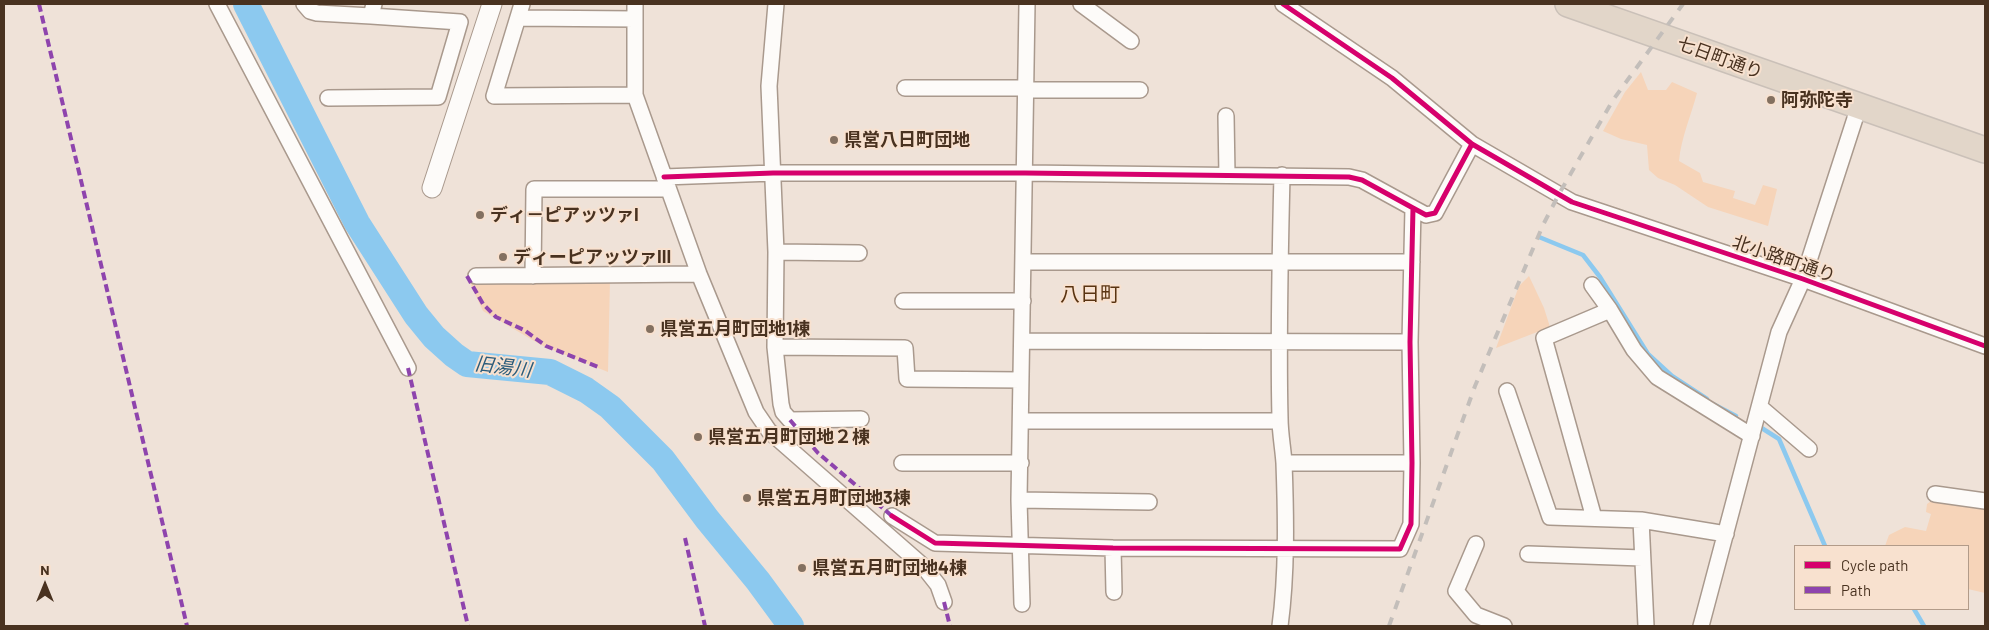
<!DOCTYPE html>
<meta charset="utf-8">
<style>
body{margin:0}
#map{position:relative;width:1989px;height:630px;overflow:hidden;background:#efe2d8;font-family:Barlow,sans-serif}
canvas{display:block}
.frame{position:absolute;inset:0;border:5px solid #493220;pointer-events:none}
.legend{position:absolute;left:1794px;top:545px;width:175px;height:65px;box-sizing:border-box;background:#f8e1cf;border:1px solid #b29b89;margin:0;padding:6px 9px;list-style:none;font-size:15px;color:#493220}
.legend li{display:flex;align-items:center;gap:10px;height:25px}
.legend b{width:25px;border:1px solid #b29b89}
.north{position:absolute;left:20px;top:560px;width:50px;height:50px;-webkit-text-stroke:4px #f8e1cf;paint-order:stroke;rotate:0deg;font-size:14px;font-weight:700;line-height:20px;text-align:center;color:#493220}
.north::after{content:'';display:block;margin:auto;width:18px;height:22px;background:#493220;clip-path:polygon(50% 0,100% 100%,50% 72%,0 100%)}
</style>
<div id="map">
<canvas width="1989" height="630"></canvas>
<div class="frame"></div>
<ul class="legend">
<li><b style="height:6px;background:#d6006c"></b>Cycle path</li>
<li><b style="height:6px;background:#8e44ad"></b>Path</li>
</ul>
<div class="north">N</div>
</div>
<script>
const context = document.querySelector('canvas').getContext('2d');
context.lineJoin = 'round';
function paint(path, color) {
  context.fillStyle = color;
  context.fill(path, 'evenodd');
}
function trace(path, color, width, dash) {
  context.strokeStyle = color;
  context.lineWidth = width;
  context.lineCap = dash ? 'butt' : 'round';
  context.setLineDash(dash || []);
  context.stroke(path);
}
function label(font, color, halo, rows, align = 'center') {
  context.font = font + ' Barlow,"Noto Sans JP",sans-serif';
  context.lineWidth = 4;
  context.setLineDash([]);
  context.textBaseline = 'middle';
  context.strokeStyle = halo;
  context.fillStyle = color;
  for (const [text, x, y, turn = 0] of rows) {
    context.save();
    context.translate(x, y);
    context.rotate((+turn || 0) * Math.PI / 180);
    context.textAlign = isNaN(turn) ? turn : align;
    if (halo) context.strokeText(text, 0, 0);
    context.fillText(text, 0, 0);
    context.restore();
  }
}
paint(new Path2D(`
 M 1641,72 L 1648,90 L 1666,90 L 1672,82 L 1697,93 C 1691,116 1681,138 1679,161 L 1700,173 L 1703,182 L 1735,191 L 1733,198 L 1755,205 L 1763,185 L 1777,189 L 1768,226 L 1708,207 L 1675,185 L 1658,178 L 1649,170 L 1647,145 L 1621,139 L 1603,131 L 1625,92 Z
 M 1529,276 L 1544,308 L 1550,327 L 1496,348 L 1519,286 Z
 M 468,279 L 610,279 L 608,372 L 541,345 L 483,311 Z
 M 1934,499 L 1985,508 L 1985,593 L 1968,589 L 1968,546 L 1885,546 L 1889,535 L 1905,527 L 1926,531 L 1931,514 L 1926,512 L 1927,504 Z`), '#f6d4b9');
trace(new Path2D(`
 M 1539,237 L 1583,255 L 1600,277 L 1648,354 L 1672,376 L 1707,399
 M 1713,404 L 1736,416
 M 1760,427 L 1779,439 L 1825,546
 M 1914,609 L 1924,626`), '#8cc9ef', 4.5);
trace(new Path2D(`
 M 246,4 L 357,223 L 416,315 L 434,337 L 454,355 L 467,364 L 550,372 L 586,390 L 610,407 L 663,460 L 707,519 L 758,581 L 791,626`), '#8cc9ef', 26);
const minor = new Path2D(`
 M 217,4 L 408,368
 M 304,4 L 310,11 L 317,13 L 371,16 L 374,4
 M 522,4 L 494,96 L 635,95
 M 635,4 L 635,95 L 699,274 L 756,412 L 769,431 L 923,566 L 938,585 L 944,602
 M 776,4 L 769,86 L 776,252 L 775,347 L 781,404 L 783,412 L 790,420 L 861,419
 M 1081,4 L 1131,41
 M 1283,4 L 1392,78 L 1472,144 L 1572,202 L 1803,279 L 1985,346
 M 518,18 L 635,19
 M 905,88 L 1026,88
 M 1026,90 L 1140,90
 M 328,98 L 438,97 L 460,22 L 371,16
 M 1226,116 L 1227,175
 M 664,177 L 773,173 L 1025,173 L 1349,177 L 1362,180 L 1413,208
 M 776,252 L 859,253
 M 1024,262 L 1412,262
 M 476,276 L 699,274
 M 533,276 L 534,189 L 668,189
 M 1592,285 L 1610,310 L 1634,350 L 1657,377 L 1752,436
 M 903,301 L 1023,301
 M 1022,341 L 1410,342
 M 775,347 L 905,348 L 907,379 L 1021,380
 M 1507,391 L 1550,517 L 1641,520 L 1646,626
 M 1760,407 L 1809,449
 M 1021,421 L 1280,421
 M 902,463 L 1021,463
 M 1284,463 L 1412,463
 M 1935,494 L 1985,501
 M 1019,500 L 1149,502
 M 892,516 L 935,543 L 1113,548 L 1400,549 L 1411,524 L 1412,463 L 1410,342 L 1413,208 L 1426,215 L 1435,213 L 1472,144
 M 1594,518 L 1544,338 L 1610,310
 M 1641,520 L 1726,534
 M 1476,544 L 1456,591 L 1476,615 L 1504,626
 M 1113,548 L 1114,592
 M 1528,554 L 1642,558
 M 1022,604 L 1019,500 L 1027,4
 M 1280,626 C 1287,573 1286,517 1284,463 C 1283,448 1280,433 1280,418 C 1278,337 1280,256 1282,175
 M 1701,626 L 1779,332 L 1803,279 L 1859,106`);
const tertiary = new Path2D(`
 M 432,188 L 492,4`);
const trunk = new Path2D(`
 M 1568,4 L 1985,150`);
trace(minor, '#a9998d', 18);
trace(tertiary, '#a9998d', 21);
trace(trunk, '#cac0b8', 28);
trace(minor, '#fdfbf9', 15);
trace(tertiary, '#fdfbf9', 19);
trace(trunk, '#e2d6c9', 25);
trace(new Path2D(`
 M 1389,626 L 1475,386 L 1543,225 L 1559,194 L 1613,100 L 1683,4`), '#c3beba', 4, [9, 9]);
trace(new Path2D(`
 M 39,4 L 187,626
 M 467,276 L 483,304 L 496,317 L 524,330 L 546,346 L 598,367
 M 408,368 L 468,626
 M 790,420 L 818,453 L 892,516
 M 685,538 L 705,626
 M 944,602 L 950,626`), '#8e44ad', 4, [8, 4]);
trace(new Path2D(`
 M 1283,4 L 1392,78 L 1472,144 L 1572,202 L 1803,279 L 1985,346
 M 664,177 L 773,173 L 1025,173 L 1349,177 L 1362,180 L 1413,208
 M 892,516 L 935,543 L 1113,548 L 1400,549 L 1411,524 L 1412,463 L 1410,342 L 1413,208 L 1426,215 L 1435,213 L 1472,144`), '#d6006c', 5);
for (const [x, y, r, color] of [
 [1771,100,5,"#837060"],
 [834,140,5,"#837060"],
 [480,215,5,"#837060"],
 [503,257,5,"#837060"],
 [650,329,5,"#837060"],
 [698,437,5,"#837060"],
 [747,498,5,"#837060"],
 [802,568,5,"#837060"]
]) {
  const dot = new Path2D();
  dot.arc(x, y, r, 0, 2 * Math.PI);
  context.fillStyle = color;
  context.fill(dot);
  trace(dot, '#f8e1cf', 2);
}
label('18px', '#493220', '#f8e1cf', [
 ["七日町通り",1720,58,20],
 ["北小路町通り",1784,259,19]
]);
label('bold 18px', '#493220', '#f8e1cf', [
 ["阿弥陀寺",1781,100],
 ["県営八日町団地",844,140],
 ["ディ－ピアッツァI",490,215],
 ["ディーピアッツァIII",513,257],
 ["県営五月町団地1棟",660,329],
 ["県営五月町団地２棟",708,437],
 ["県営五月町団地3棟",757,498],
 ["県営五月町団地4棟",812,568]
], 'left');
label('italic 19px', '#2b5c7b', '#f8e1cf', [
 ["旧湯川",503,367,7]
]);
label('20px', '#593412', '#f8e1cf', [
 ["八日町",1090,294]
]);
</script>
